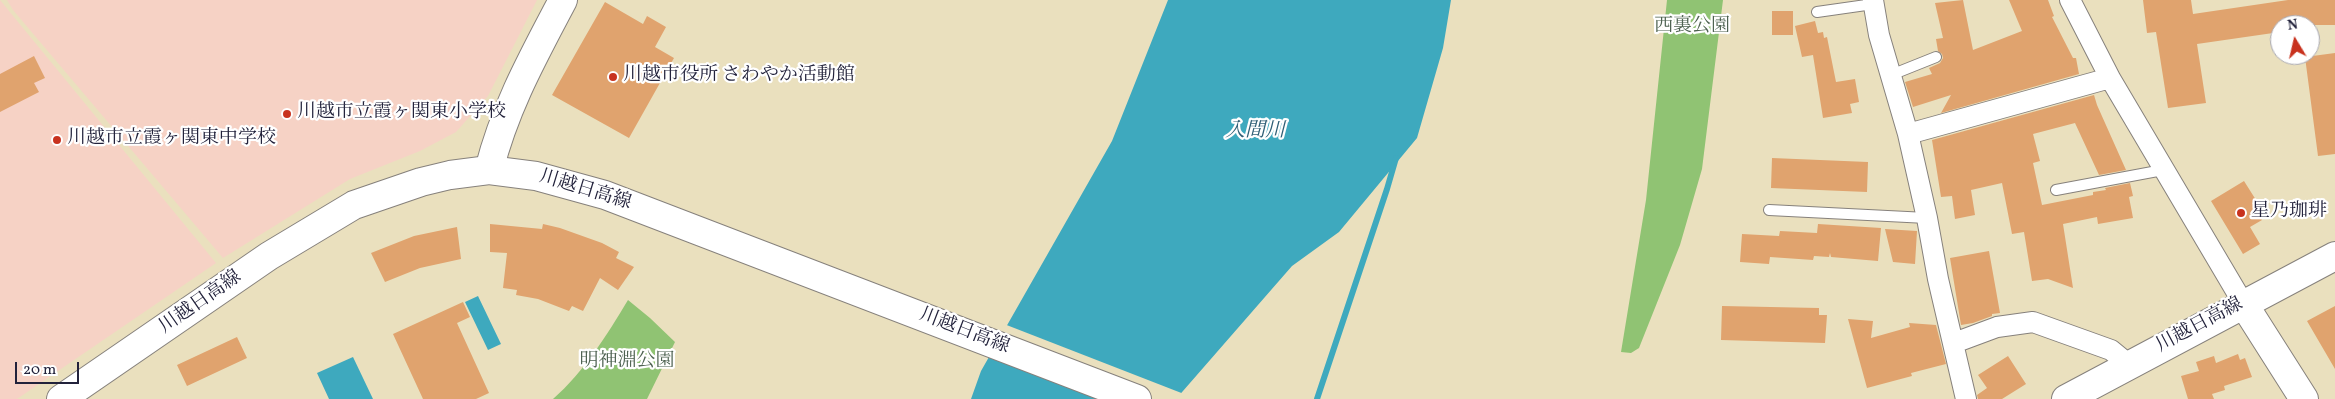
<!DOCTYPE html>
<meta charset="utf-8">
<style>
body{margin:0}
#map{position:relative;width:2335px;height:399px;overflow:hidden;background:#eae0be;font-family:Vollkorn,serif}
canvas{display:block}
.north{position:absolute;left:2270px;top:15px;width:50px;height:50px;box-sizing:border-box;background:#fff;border:1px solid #a7a7b1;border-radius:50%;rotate:351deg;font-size:14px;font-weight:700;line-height:20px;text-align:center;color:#22223b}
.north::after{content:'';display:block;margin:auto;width:18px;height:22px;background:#c8321e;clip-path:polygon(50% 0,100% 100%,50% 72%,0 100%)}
.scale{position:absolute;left:15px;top:362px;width:64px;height:22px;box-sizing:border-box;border:2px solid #22223b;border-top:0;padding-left:6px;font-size:15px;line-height:18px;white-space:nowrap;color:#22223b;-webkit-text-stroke:4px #fff;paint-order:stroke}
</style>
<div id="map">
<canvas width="2335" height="399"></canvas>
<div class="north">N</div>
<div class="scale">20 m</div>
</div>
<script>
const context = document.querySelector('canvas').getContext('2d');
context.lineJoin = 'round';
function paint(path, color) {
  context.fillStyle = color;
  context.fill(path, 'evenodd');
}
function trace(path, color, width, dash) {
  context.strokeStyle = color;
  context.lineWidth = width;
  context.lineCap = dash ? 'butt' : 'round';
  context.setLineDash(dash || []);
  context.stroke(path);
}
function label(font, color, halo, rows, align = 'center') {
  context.font = font + ' Vollkorn,"Noto Serif JP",serif';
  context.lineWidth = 4.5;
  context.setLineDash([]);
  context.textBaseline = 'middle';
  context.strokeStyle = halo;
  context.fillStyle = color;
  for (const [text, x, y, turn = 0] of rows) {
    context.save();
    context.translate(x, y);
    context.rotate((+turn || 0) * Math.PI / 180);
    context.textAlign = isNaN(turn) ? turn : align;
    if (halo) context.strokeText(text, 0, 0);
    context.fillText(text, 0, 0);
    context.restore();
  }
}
paint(new Path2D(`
 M 0,0 L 216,263 L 17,399 L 0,399 Z
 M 7,0 L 537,0 L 488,96 L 456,132 L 420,151 L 350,179 L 223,258 L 13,10 Z`), '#f6d2c5');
paint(new Path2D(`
 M 1667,0 L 1723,0 L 1702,169 L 1680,245 L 1639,348 L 1631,353 L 1621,352 L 1646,200 Z
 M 628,300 L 650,318 L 675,342 L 647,399 L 553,399 C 584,372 607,335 628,300 Z`), '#90c373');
paint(new Path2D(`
 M 1168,0 L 1451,0 L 1443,48 L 1417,138 L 1339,232 L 1292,266 L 1176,399 L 971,399 L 981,371 L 1112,141 Z
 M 478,296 L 501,344 L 488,350 L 465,302 Z
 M 353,357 L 373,399 L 329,399 L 317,373 Z`), '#3ea9be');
paint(new Path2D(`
 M 1004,324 L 1184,394 L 1179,399 L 1104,399 L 987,354 Z`), '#eae0be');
trace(new Path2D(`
 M 1317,399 L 1387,189 L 1396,158`), '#3ea9be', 6);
paint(new Path2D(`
 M 1963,0 L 1973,50 L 2022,31 L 2009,0 L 2048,0 L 2054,16 L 2052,17 L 2073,58 L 2076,58 L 2079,74 L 1941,113 L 1951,95 L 1913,107 L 1905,82 L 1932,74 L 1929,68 L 1940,63 L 1943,58 L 1942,54 L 1938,51 L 1936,39 L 1943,38 L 1935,3 Z
 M 2143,0 L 2191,0 L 2193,14 L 2288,0 L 2335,0 L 2335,25 L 2280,25 L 2280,32 L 2197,44 L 2206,103 L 2168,108 L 2156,32 L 2147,33 Z
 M 605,2 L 643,24 L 647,16 L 666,27 L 655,47 L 674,58 L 629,138 L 552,95 Z
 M 1772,11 L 1793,11 L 1793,35 L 1772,35 Z
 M 1815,21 L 1818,33 L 1823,32 L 1824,38 L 1827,37 L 1836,82 L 1855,79 L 1859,102 L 1850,104 L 1852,113 L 1823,118 L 1813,55 L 1802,57 L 1795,26 Z
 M 2335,53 L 2335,154 L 2318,156 L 2305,57 Z
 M 34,56 L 45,78 L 34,83 L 39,92 L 0,112 L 0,74 Z
 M 2094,95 L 2097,105 L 2126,170 L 2099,175 L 2075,123 L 2033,134 L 2040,161 L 2033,163 L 2042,205 L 2093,195 L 2093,192 L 2106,190 L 2105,188 L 2130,183 L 2133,196 L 2129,197 L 2133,218 L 2098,224 L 2097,217 L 2063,224 L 2073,288 L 2048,279 L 2032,281 L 2024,232 L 2012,234 L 2002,183 L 1971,190 L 1975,215 L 1955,219 L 1952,196 L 1941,197 L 1932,140 Z
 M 1772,158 L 1868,162 L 1867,192 L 1771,188 Z
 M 2244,181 L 2256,200 L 2252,203 L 2262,220 L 2250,227 L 2260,244 L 2243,254 L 2211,201 Z
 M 490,224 L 542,229 L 543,224 L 560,228 L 602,243 L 619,252 L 616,258 L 634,267 L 618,290 L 600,278 L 583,311 L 572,306 L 569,311 L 538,299 L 516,295 L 517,290 L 503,288 L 507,253 L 490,252 Z
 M 1818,224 L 1881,228 L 1878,261 L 1831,257 L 1830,253 L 1829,257 L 1814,256 L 1813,260 L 1770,257 L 1769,264 L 1740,262 L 1742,234 L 1779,236 L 1780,231 L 1817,233 Z
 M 457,227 L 461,259 L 420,268 L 385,282 L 371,253 L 414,236 Z
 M 1885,229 L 1917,231 L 1915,264 L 1893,262 Z
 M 1989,251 L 2000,313 L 1992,314 L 1992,316 L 1973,323 L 1961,325 L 1950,258 Z
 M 463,302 L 470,317 L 457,323 L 489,393 L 476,399 L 423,399 L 393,334 Z
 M 1722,306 L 1819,308 L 1819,315 L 1827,315 L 1825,343 L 1721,340 Z
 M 2335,306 L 2335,369 L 2307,321 Z
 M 1848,319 L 1873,321 L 1871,338 L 1910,327 L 1909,323 L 1936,325 L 1946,364 L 1911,373 L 1912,376 L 1867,388 Z
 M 237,337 L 247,358 L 187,386 L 177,365 Z
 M 2238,354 L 2240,360 L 2245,358 L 2252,377 L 2224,386 L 2225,390 L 2212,394 L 2214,399 L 2188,399 L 2181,376 L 2199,371 L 2196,362 L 2214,356 L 2216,363 Z
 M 2008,356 L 2026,384 L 2002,399 L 1978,399 L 1977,395 L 1987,388 L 1978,375 Z`), '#e0a36e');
const lane = new Path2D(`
 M 1817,12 L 1873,4
 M 1891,75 L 1936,57
 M 2056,190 L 2163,170
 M 1769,210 L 1927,218`);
const street = new Path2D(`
 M 1873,0 L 1879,35 L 1908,134
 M 2070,0 L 2110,78 L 2243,303
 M 1954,343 L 1997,327 L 2033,322 L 2111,350 L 2128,364
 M 1966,399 L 1938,279 L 1927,218 L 1908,134 L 2110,78`);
const secondary = new Path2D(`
 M 489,170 C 505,107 533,57 563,0
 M 2243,303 L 2304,399`);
const primary = new Path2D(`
 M 61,399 L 269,256 L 354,205 L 421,182 L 450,175 L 489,170 L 536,176 L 605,195 L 1137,399
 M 2066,399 L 2335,256`);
trace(lane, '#86817c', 12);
trace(street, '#86817c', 22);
trace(secondary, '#86817c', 30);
trace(primary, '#86817c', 30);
trace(lane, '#fff', 10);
trace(street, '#fff', 20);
trace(secondary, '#fff', 28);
trace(primary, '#fff', 28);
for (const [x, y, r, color] of [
 [613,77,5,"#c8321e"],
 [287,114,5,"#c8321e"],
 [57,140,5,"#c8321e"],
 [2241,213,5,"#c8321e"]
]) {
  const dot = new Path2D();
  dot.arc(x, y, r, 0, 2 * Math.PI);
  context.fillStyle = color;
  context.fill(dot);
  trace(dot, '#fff', 2);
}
label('19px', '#4e6251', '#fff', [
 ["西裏公園",1692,28],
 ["明神淵公園",627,363]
]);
label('19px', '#22223b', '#fff', [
 ["川越市役所 さわやか活動館",623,77],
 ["川越市立霞ヶ関東小学校",297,114],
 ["川越市立霞ヶ関東中学校",67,140],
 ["星乃珈琲",2251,213]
], 'left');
label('19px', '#22223b', '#fff', [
 ["川越日高線",585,191,17],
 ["川越日高線",201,303,-35],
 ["川越日高線",2200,326,-28],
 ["川越日高線",964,332,21]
]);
label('italic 20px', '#2f5f76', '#fff', [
 ["入間川",1255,132]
]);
</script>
